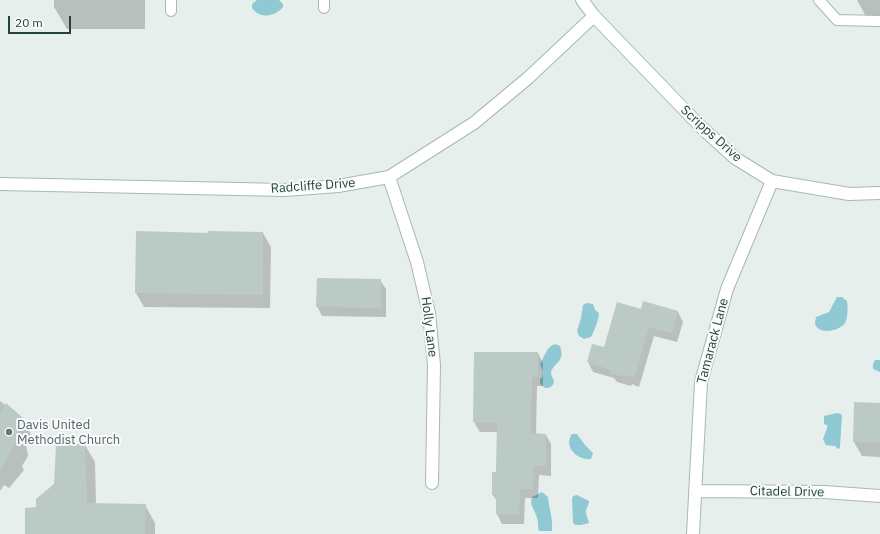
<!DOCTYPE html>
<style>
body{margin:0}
#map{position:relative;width:880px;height:534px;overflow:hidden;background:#e6efeb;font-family:"IBM Plex Sans",sans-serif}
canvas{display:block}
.scale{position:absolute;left:8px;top:16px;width:63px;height:18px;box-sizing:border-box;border:2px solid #24423a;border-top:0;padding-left:5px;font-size:12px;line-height:14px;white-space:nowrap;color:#24423a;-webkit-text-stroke:3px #f7fbf9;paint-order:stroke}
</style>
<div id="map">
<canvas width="880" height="534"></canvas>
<div class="scale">20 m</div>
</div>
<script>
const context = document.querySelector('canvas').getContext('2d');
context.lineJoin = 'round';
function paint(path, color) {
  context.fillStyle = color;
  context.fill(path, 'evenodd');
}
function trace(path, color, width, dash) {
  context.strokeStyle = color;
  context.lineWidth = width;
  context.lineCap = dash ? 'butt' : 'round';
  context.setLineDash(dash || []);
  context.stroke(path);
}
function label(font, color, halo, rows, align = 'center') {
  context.font = font + ' "IBM Plex Sans",sans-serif';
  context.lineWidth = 4;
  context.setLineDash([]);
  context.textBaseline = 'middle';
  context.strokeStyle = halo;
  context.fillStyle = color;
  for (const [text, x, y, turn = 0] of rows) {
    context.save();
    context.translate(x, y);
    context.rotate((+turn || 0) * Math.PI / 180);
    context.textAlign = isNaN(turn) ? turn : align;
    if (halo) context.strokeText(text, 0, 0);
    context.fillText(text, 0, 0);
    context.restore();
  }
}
paint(new Path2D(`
 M 257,0 L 279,0 L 283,4 L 283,7 C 275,17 259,19 252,8 L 252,4 Z
 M 837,297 L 842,297 L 847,301 C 848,308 848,317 845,323 C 839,332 817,335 815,323 C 815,321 816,319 816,317 L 829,312 Z
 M 587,303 L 593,304 L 595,310 L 599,313 C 599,319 594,332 591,337 L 584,339 L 579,336 L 577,331 L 581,318 L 583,305 Z
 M 555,344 L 560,346 C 566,363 553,362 551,373 C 551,376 554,379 554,382 C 553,387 549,388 545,388 L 540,384 L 540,379 L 542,377 L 543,372 L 540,364 C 545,356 546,347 555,344 Z
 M 875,360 L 880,360 L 880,372 L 873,369 L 873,364 Z
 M 837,413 L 841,414 L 842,416 L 840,446 L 840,448 L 838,449 L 835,446 L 826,445 L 823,439 L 827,428 L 827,425 L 824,424 L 824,416 Z
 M 572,434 L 577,434 L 585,445 L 593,453 L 591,459 C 577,461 563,446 572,434 Z
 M 542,492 L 548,497 C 549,509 553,518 552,531 L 539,531 C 537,526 539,523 537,518 C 535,509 529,506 532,497 Z
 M 577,495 L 589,501 C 589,506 585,509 586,513 C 587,517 588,519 589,523 L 581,525 L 575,525 L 573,522 L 572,499 L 573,496 Z`), '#8ec9d4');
paint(new Path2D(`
 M 54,0 L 145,0 L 145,29 L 67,29 L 54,7 Z
 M 857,0 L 880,0 L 880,22 L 869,22 Z
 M 263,233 L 271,247 L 270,308 L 144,307 L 136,293 L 209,234 Z
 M 380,280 L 386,289 L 386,317 L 322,316 L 317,306 Z
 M 644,302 L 678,312 L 683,322 L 677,342 L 654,336 L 639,387 L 632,384 L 631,386 L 617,382 L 614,378 L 593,372 L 588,362 L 605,348 L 642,310 Z
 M 475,353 L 538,353 L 543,363 L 543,386 L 537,386 L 536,435 L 546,435 L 551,444 L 551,476 L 539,475 L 538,498 L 525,498 L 524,524 L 502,524 L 497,514 L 497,501 L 493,495 L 497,473 L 498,432 L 480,432 L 474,422 Z
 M 0,401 L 22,418 L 32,436 L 26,444 L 28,456 L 22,466 L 24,470 L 9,488 L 4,485 L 0,491 Z
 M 880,404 L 880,457 L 862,456 L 854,442 Z
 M 85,445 L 95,462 L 96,504 L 145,505 L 155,523 L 155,534 L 26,534 L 37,508 Z`), '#0003');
paint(new Path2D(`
 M 136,231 L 208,233 L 208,231 L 263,232 L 263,295 L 135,293 Z
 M 317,278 L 381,279 L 381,308 L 316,307 Z
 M 643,301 L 678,311 L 672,333 L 649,327 L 634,378 L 626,375 L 626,377 L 610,373 L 611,370 L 587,362 L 592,344 L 604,347 L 617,302 L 641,309 Z
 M 474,352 L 538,352 L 538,377 L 532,377 L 531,433 L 546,434 L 546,466 L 534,466 L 533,489 L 520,489 L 519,515 L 496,514 L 496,495 L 492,495 L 492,472 L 496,472 L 497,423 L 473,422 Z
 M 854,402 L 880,403 L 880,443 L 853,442 Z
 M 6,403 L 23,418 L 16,426 L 18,438 L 0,471 L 0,413 Z
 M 56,444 L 85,444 L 87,503 L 146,504 L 145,534 L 25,534 L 25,508 L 36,507 L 36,499 L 54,484 Z`), '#bbcac4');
const lane = new Path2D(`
 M 324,0 L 324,8
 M 819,0 L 837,20 L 880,21
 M 171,11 L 171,0`);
const street = new Path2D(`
 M 582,0 L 594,16 L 701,127 L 735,158 L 772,181 L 849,194 L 880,193
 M 389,177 L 417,262 L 429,313 L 434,365 L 432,483
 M 0,184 L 285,190 L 338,186 L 389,177 L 474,123 L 528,78 L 594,16
 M 695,491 L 824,492 L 880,496
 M 693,534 L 701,382 L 727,289 L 772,181`);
trace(lane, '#a8b8b2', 12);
trace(street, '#a8b8b2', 14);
trace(lane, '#fff', 10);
trace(street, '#fff', 12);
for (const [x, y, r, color] of [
 [9,432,4,"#6b7280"]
]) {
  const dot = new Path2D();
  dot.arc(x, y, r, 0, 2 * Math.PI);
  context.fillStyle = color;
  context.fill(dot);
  trace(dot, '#f7fbf9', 1.5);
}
label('13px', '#24423a', '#f7fbf9', [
 ["Scripps Drive",711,134,42],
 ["Radcliffe Drive",313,186,-4],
 ["Holly Lane",429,327,83],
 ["Tamarack Lane",713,341,-75],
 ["Citadel Drive",787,492,1]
]);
label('13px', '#5b616d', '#f7fbf9', [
 ["Davis United",17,425],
 ["Methodist Church",17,440]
], 'left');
</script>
